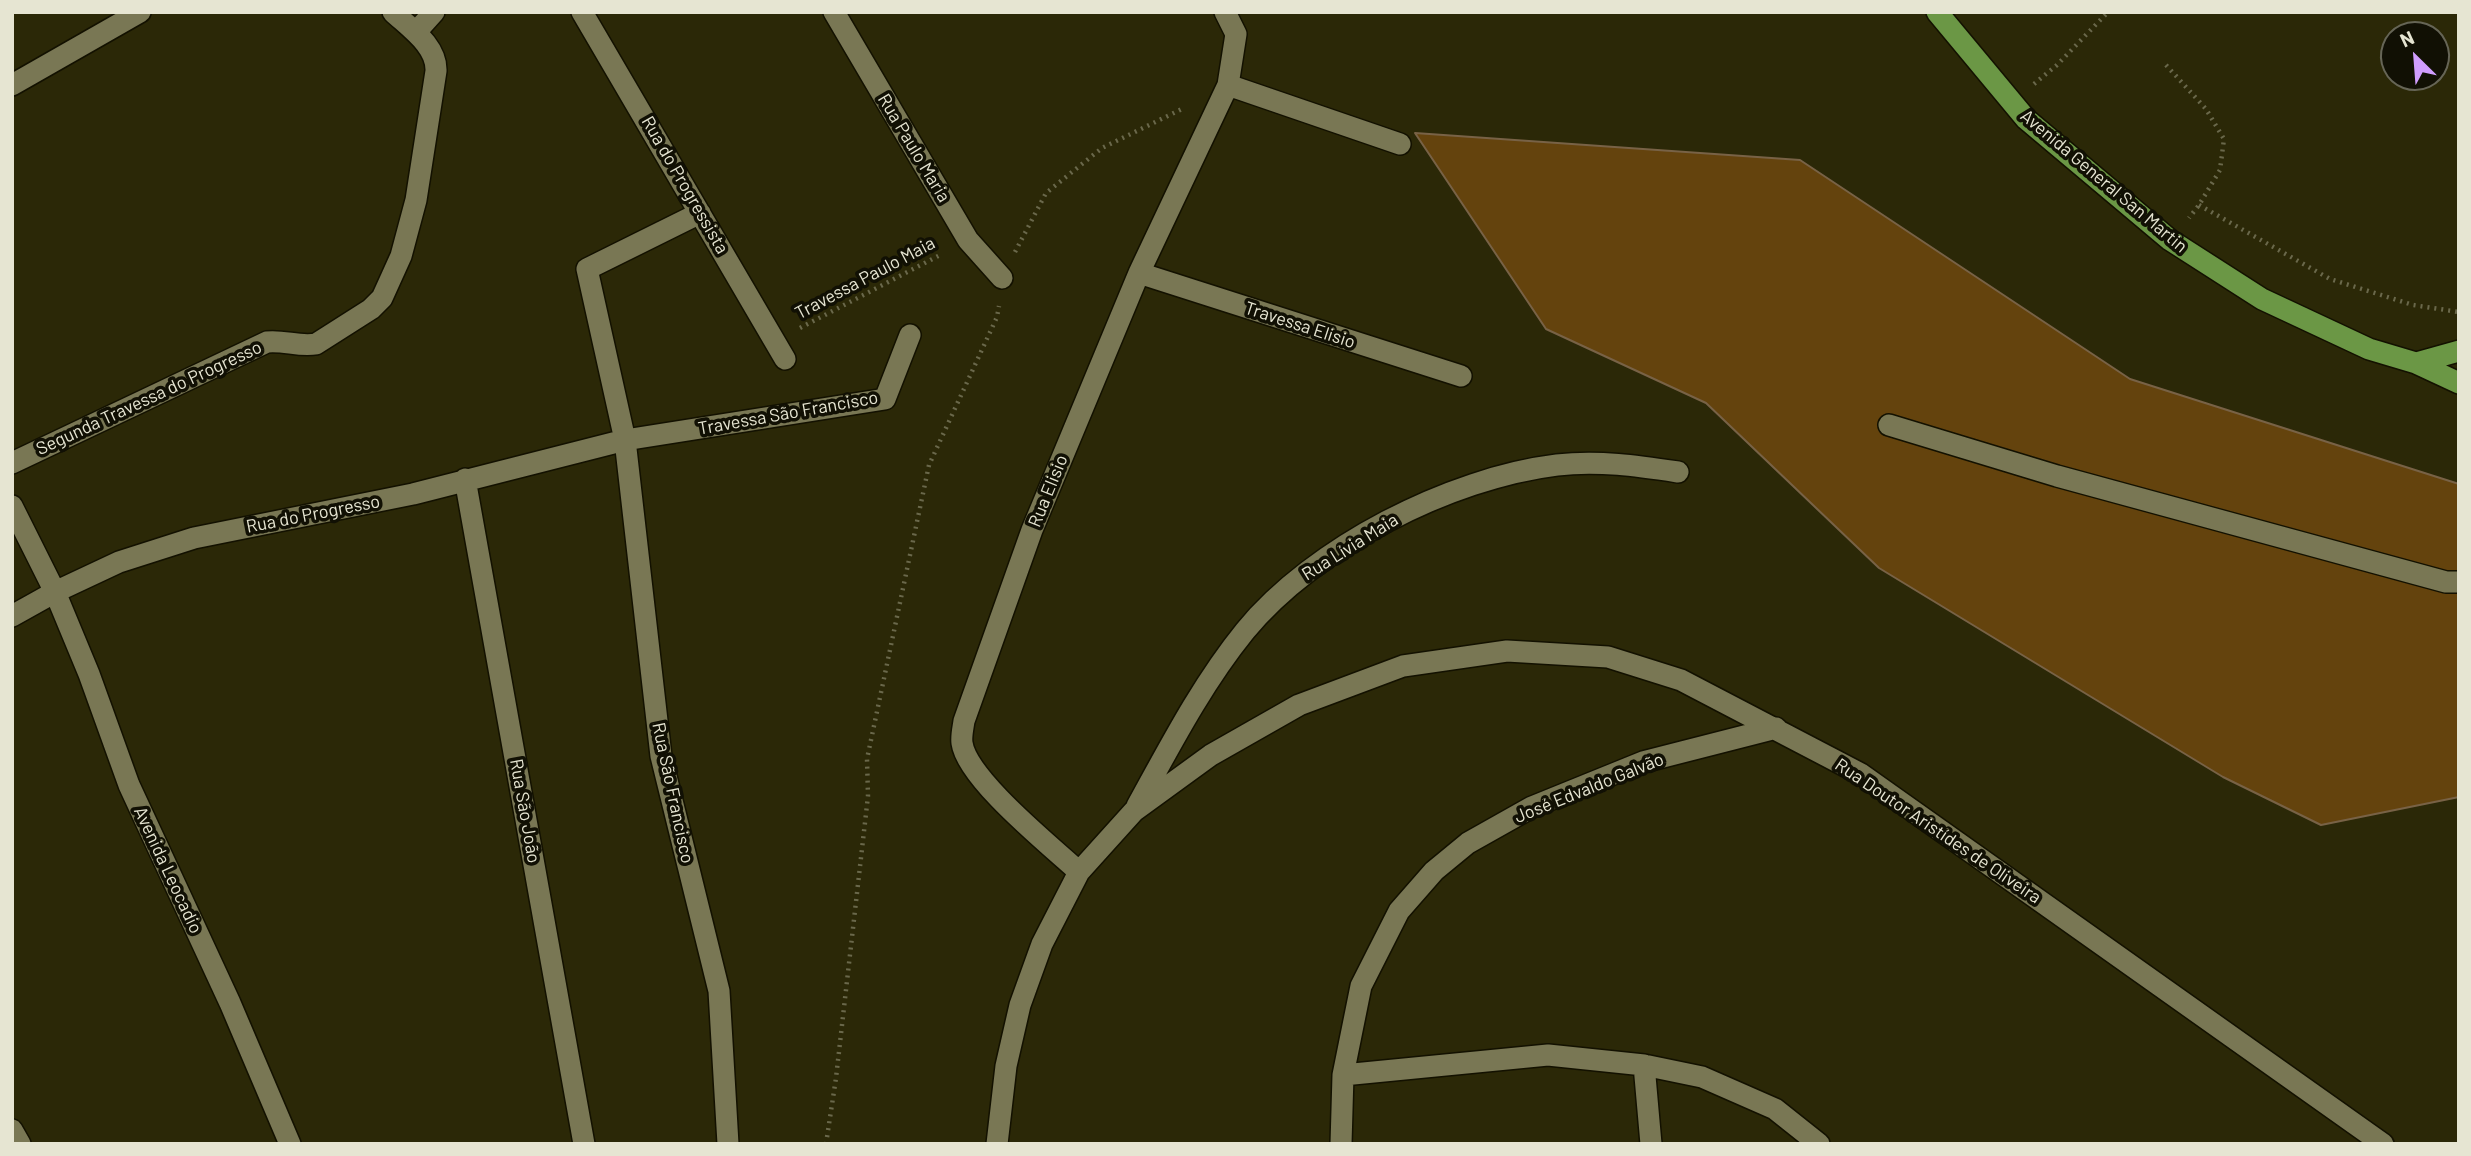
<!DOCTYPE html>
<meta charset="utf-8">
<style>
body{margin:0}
#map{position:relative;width:2471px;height:1156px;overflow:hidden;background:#2b2807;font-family:Barlow,sans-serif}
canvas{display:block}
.frame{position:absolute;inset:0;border:14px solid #e6e5d2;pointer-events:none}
.north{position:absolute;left:2380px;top:21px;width:70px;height:70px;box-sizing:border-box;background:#111004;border:2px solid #666556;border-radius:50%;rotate:335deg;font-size:19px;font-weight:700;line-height:28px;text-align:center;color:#e6e5d2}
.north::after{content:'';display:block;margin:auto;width:24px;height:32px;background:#d09dfe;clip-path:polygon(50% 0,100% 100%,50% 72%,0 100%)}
</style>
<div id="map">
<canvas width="2471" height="1156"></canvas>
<div class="frame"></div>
<div class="north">N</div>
</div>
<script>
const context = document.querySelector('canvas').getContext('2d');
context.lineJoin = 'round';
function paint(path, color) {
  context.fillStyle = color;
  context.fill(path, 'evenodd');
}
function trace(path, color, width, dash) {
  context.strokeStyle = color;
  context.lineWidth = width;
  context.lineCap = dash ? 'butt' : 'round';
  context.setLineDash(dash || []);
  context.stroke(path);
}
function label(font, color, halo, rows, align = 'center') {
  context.font = font + ' Barlow,sans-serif';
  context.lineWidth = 7;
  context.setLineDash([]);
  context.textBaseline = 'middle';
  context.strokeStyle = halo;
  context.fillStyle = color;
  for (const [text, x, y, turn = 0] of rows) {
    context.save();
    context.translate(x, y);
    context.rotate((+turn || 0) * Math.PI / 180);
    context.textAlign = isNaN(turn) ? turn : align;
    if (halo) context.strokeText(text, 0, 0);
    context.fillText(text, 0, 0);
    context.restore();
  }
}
const building = new Path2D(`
 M 1415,133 L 1800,160 L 2130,379 L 2459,484 L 2459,797 L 2321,825 L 2223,777 L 1879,568 L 1706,403 L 1546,329 Z`);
paint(building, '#64430d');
trace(building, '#786246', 2);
const minor = new Path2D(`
 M 582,12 L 785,359
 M 834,12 L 968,240 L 1002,278
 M 416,32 L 434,12
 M 12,85 L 140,12
 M 1228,85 L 1400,144
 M 700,213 L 587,269 L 625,440 L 661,756 L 719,991 L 728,1144
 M 1139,273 L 1461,376
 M 1889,425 L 2057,476 L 2446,582 L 2459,582
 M 12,463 L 267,342 C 284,340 299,347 316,344 L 371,309 L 382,298 L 401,256 L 416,200 L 436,71 C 437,46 410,28 393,12
 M 465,479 L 584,1144
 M 12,506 L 55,592 L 89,674 L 129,785 L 230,1003 L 290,1144
 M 12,616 L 55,592 L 119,562 L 194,538 L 413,494 L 625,440 L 885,399 L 910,335
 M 1137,806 C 1170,746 1202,684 1245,631 C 1314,547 1450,478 1557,465 C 1598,460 1638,466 1678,472
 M 1079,872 C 1051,846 967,779 962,743 C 961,736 963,728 964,721 L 1032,530 L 1139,273 L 1228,85 L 1236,34 L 1225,12
 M 1644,1065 L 1651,1144
 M 1343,1075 L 1548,1055 L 1644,1065 L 1702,1077 L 1775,1109 L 1819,1144
 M 12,1130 L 20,1144
 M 997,1144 L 1006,1066 L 1020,1005 L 1042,944 L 1079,872 L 1134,811 L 1211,755 L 1299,705 L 1403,666 L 1507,651 L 1608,657 L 1681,680 L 1861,774 L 2383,1144
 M 1341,1144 L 1343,1075 L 1361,986 L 1399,911 L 1434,871 L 1468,843 L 1532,807 L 1643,762 L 1776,728`);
const major = new Path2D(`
 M 1937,12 L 2026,119 L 2170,240 L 2262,299 L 2369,349 L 2416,363 L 2459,383
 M 2416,363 L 2459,351`);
trace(minor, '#131100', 24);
trace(major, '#131100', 24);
trace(new Path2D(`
 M 2166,65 L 2206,109 L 2224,139 L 2220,170 L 2199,205 L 2189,218
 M 2034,84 L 2057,65 L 2108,12
 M 2199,205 L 2330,279 L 2413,305 L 2459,312
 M 1015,252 L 1046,193 L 1102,148 L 1184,108
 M 800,328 L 942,254
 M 826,1144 L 836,1078 L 868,796 L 867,759 L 929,465 L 997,317 L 999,306`), '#6a684b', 4.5, [2, 5]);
trace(minor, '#797754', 21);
trace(major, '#6b9745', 21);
label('18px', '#e6e5d2', '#111004', [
 ["Rua Paulo Maria",914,148,59],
 ["Avenida General San Martin",2104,181,40],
 ["Rua do Progressista",685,185,60],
 ["Travessa Paulo Maia",865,278,-28],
 ["Travessa Elisio",1300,325,18],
 ["Segunda Travessa do Progresso",149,398,-25],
 ["Travessa São Francisco",788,413,-10],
 ["Rua Elisio",1048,491,-68],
 ["Rua do Progresso",313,514,-11],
 ["Rua Lívia Maia",1350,547,-32],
 ["José Edvaldo Galvão",1589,788,-22],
 ["Rua São Francisco",673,793,78],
 ["Rua São João",525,811,80],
 ["Rua Doutor Aristídes de Oliveira",1938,831,34],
 ["Avenida Leocadio",168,870,65]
]);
</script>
